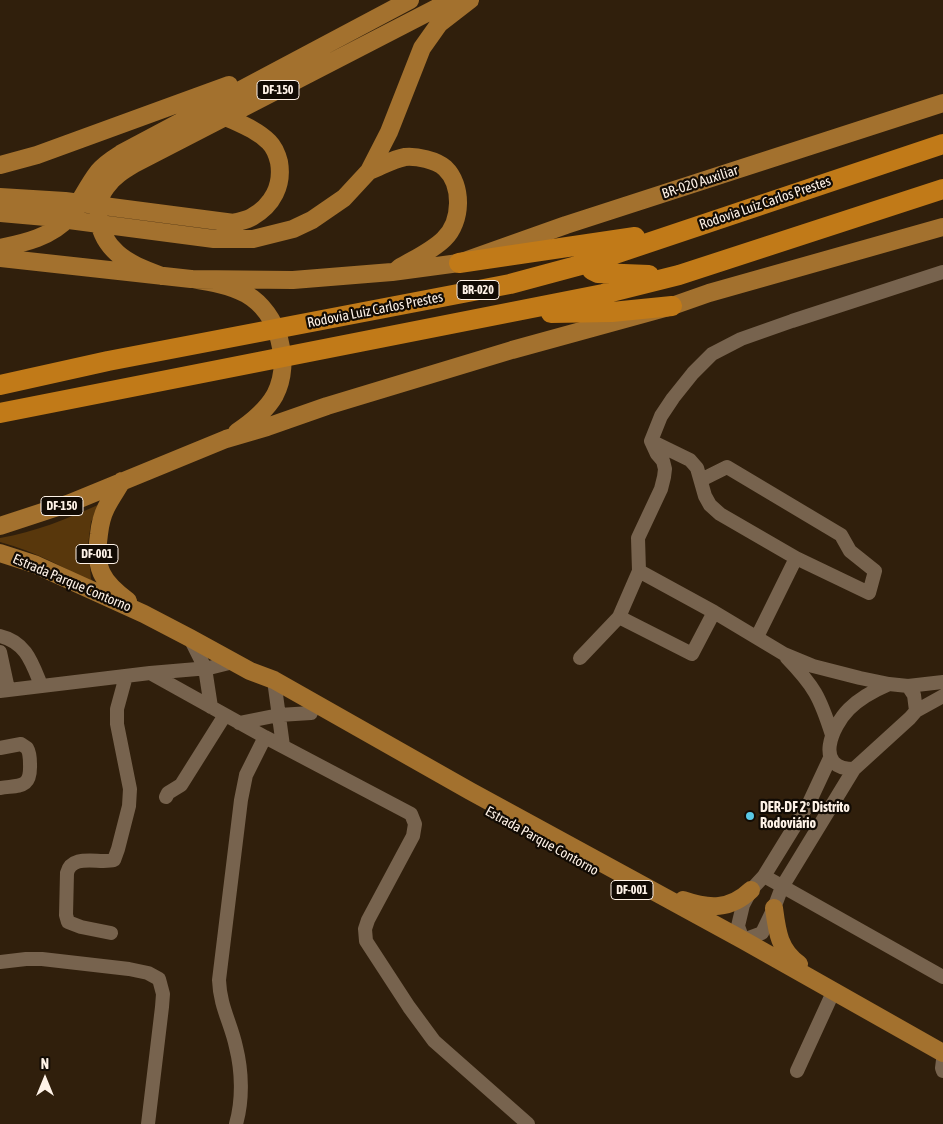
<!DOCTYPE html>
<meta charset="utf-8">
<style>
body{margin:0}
#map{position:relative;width:943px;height:1124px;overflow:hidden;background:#301f0c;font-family:"Asap Condensed",sans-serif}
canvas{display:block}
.north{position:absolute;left:20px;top:1054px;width:50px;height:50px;-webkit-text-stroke:4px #120b04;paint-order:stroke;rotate:0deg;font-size:14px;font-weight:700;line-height:20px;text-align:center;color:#fef2e7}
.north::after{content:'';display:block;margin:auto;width:18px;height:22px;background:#fef2e7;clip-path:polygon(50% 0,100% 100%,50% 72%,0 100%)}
</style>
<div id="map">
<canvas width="943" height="1124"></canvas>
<div class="north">N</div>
</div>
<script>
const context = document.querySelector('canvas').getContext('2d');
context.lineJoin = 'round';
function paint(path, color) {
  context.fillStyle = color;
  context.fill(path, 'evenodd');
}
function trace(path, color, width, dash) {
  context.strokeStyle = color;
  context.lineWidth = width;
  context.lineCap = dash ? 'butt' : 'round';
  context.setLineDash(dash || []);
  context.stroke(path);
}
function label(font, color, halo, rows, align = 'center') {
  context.font = font + ' "Asap Condensed",sans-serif';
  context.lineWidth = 4.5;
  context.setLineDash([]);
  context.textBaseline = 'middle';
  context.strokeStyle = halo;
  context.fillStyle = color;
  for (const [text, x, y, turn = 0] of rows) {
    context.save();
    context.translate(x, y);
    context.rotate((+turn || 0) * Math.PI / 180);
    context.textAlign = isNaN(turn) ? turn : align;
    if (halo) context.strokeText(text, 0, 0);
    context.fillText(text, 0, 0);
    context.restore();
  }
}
paint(new Path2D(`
 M 100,504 L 91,522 L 88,545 L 91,579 L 99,588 C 67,568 36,552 0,542 L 0,538 C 35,532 67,519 100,504 Z`), '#58370c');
trace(new Path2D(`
 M 651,441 L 690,460 L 697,468 L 705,496 L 710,505 L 720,514 L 796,558 L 757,637
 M 701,480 L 727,467 L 841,535 L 850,551 L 875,571 L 869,593 L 796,558
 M 639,571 L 714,612 L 784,654 L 813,666 L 860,678 L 889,684
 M 619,617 L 692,654 L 714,612
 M 0,636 C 26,642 32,663 41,685
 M 190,638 L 205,668 L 211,707
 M 0,652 L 8,689
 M 580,658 L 619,617 L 639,571 L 638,538 L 661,489 L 664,477 L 665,469 L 663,461 L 657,454 L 651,441 L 661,416 L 673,398 L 693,373 L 712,354 L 741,339 L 792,321 L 943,272
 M 787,658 C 814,686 820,697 832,735
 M 150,673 L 265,737 L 411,814 L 415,824 L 413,836 L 368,920 L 365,929 L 366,941 L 409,1007 L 434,1041 L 528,1124
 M 274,680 L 283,746
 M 889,684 L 908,686 L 914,695 L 916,711 L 910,718 L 854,769 C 813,769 832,726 849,709 C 861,697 875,690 889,684 Z
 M 908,686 L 943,682
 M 0,691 L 150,673 L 209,668 L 233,662
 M 916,711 L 943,696
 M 239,723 L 279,715 L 311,713
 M 0,748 L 21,744 L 27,748 C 30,753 30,758 30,764 C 31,789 20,785 0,788
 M 830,758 L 809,803 L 764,876 L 751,890 L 743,905 L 738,926 L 743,940 L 762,933 L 774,908 L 782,887 L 854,769
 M 166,797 L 168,793 L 181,785 L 225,715
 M 764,876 L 943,977
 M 111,933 L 81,927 L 68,922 L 66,915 L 67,873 C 72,853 99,864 114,860 L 118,849 L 129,806 L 130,789 L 117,724 L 117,709 L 126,676
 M 0,962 L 26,959 L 42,959 L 129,969 L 148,973 L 159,979 L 163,994 L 162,1007 L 148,1124
 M 943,1060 L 942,1068 L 943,1071
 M 797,1071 L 830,999
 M 236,1124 C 243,1100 242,1071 236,1047 C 231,1023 220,1007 219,980 L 241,800 L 246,775 L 265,737`), '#77634e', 14);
trace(new Path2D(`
 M 0,165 L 37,155 L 229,85
 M 369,171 C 380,167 393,159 405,157 C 417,156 436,160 445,168 C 463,185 462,222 444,239 C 432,251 414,259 399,268
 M 0,197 L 65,201 L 234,223 C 240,221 247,220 252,217 C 273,205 283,185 279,162 C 277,154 275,148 269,142 C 257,130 241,124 226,117
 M 0,213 L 46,217 L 214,239 L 253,239 L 293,229 L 312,220 L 344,198 L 369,171 L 389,132 L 422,48 L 439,24 L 470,0
 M 0,248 C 24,243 52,237 69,217 C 80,203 87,186 98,172 C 104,164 114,158 122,153 L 410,0
 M 0,258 L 191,279 C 210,282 230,285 246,294 C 279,313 292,362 275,395 C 266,411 252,422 237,432
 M 162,276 C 146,270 129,264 117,253 C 98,236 91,206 107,186 C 114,176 124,170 134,164 L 452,0
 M 191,279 L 293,280 L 392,272 L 459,263 L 566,225 L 943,103
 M 122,481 C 117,490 111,498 106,508 C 102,516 100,525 99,534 C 94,568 101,581 128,601
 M 0,526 L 70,503 L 226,439 L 267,427 L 327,406 L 512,350 L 672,306 L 709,293 L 943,227
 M 0,553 L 34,564 L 144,614 L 190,638 L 250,671 L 274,680 L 470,791 L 743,940 L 943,1053
 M 683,900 C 709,909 730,910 751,890
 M 774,908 C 777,931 779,950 799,964`), '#a3712e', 18);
trace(new Path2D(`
 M 459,263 L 635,237
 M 588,263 L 592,270 L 598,273 L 649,275
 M 551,313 L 612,312 L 672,306
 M 0,385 L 108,361 L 510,284 L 588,263 L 943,144
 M 0,413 L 603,294 L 679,275 L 943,189`), '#c17a18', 20);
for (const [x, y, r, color] of [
 [750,816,5,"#59c8e5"]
]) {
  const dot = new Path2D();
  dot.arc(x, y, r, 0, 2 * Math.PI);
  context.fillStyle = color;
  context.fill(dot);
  trace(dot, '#120b04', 2);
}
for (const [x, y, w] of [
 [278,90,42],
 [478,290,42],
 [62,506,42],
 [97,554,42],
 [632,890,42]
]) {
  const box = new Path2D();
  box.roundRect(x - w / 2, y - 9.5, w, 19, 4);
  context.fillStyle = '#120b04';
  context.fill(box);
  trace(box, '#fef2e7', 1);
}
label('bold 12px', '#fef2e7', null, [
 ["DF-150",278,90],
 ["BR-020",478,290],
 ["DF-150",62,506],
 ["DF-001",97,554],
 ["DF-001",632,890]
]);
label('14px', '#fef2e7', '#120b04', [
 ["BR-020 Auxiliar",700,182,-18],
 ["Rodovia Luiz Carlos Prestes",765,203,-19],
 ["Rodovia Luiz Carlos Prestes",375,310,-11],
 ["Estrada Parque Contorno",72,583,23],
 ["Estrada Parque Contorno",542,841,29]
]);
label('bold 14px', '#fef2e7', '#120b04', [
 ["DER-DF 2º Distrito",760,808],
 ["Rodoviário",760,824]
], 'left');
</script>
